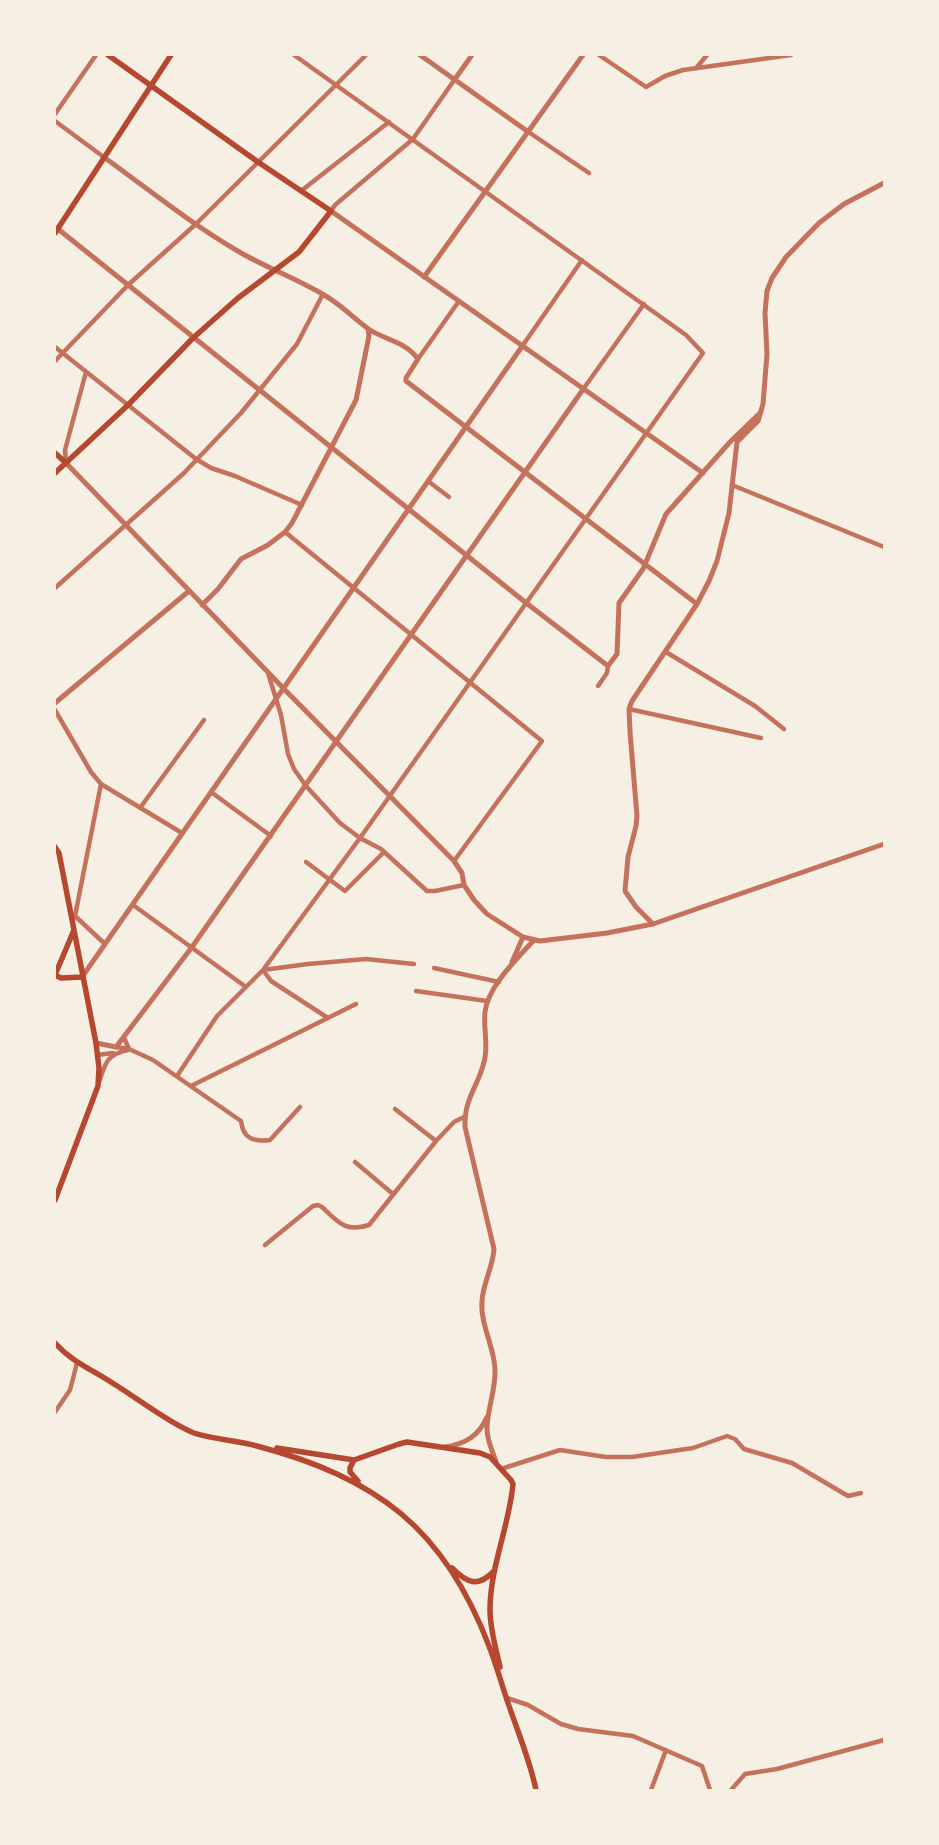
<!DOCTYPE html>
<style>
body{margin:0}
#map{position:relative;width:939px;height:1845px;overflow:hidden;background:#f6efe4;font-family:Karla,sans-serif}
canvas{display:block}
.frame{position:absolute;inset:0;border:56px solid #f6efe4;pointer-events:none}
</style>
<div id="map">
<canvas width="939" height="1845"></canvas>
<div class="frame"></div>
</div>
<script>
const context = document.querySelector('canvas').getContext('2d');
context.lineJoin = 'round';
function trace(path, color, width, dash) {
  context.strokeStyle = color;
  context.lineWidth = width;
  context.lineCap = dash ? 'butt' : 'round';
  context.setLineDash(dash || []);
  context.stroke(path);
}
trace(new Path2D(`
 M 599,55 L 646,87 L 665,76 L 683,70 L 791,55
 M 697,67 L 707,55
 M 55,114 L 96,55
 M 55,121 L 105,158
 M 527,131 L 589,173
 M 301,191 L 389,122
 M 331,211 L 335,205 L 413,139 L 455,79
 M 523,345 L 582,260
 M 55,347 L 196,459 L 211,468 L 235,476 L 302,505
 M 418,359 L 459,301
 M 55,361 L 128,285 L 196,224 L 366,55
 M 584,388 L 644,304
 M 66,463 L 65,450 L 86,372
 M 428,481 L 449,497
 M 732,485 L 884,547
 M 285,532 L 542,741 L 454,861
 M 55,588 L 184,473 L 241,413 L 297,344 L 323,294
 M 666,652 L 755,706 L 784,729
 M 268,673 L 281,715 L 288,754 L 294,769 L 306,786 L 340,823 L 360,838 L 381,849 L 427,891 L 435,891 L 464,885
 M 598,686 L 607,673 L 608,666
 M 629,709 L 761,738
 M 55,710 L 91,772 L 101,784 L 182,833
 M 211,792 L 271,836
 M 140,808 L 204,720
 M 306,862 L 345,891 L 384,852
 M 133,905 L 246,987
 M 75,916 L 101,784
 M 74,918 L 75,916 L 105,944
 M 434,968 L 499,982
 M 416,991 L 487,1001
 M 328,1018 L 271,981 L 263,970 L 308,964 L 366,959 L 414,964
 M 124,1038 L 129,1049
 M 116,1047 L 129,1049 L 153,1060 L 241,1121 C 243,1139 254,1142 270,1140 L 300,1107
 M 97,1055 L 113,1053
 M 177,1076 L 217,1016 L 263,970 L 360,838 L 703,353 L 686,335 L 294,55
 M 99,1082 C 106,1062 106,1055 128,1050
 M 191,1086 L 356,1004
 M 395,1109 L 436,1141
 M 355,1162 L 393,1194
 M 265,1245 L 313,1206 L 318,1205 L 322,1207 C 338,1222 346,1233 369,1225 L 436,1141 L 454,1122 L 464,1117
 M 55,1412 L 70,1390 L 77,1363
 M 501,1469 L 560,1450 L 606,1457 L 632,1457 L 693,1448 L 727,1436 L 735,1439 L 744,1449 L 792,1463 L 848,1496 L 861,1493
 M 507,1698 L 528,1705 L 561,1724 L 578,1729 L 633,1736 L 702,1766 L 710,1790
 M 651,1790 L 666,1750
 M 731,1790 L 745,1774 L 777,1769 L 884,1740`), '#c5725c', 4.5);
trace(new Path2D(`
 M 420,55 L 527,131
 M 455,79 L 472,55
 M 105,158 C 148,189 190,223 236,250 C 264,267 296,278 324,295 C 342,305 354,319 370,330 C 386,340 406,342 418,359 L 406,378 L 406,381 L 697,604
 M 331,211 L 703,473
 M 58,229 L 525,602 L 608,666 L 617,654 L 619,603 L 643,569 L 666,514 L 730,442 L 761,412
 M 424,277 L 583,55
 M 66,463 L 288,693 L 454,861 L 462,873 L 464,885 L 474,900 L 487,914 L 523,937 L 540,941 L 607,933 L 653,924 L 884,844
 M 202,605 L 218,589 L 241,559 L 268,545 L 285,532 L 292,523 L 356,400 L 369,336 L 368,329
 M 55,703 L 189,591
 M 653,924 L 636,907 L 625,891 L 628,857 L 636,826 L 637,816 L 630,732 L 629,709 L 632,701 L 697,604 L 709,581 L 717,561 L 729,513 L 737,442 L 758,421 L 763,404 L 767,354 L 765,313 L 767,291 L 772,278 L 786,257 L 819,223 L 844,204 L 884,183
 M 512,962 L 523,937
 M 82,977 L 523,345
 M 96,1043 L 116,1047 L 192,947 L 584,388
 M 445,1447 C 465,1444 479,1436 487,1417
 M 496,1462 C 493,1452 487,1441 487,1429 C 487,1409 496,1390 495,1369 C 494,1346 480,1324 482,1301 C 483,1283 493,1267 494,1249 L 465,1127 C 464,1098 478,1087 484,1062 C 489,1046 483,1029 485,1012 C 488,986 517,959 534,940`), '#c5725c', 5);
trace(new Path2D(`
 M 55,233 L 171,55
 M 55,453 L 66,463
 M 55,473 L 128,405 L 193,338 L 238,298 L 299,252 L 331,211 L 258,162 L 108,55
 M 55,847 L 59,853 L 96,1043 L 99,1068 L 98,1086 L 55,1200
 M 55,975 L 74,930
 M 55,975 L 61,978 L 82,977
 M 55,1343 C 72,1362 93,1370 114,1384 C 137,1398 170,1424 194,1433 C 215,1440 237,1440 257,1446 C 377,1478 444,1528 489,1646 C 496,1664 501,1682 507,1700 C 517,1730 530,1760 536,1790
 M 277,1448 L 354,1460 L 399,1444 L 407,1442 L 480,1453 L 490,1457 L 511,1480 L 513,1484 C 509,1527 490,1567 490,1610 C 490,1629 496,1649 500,1667
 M 354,1460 L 350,1468 L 350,1472 L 358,1481
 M 452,1568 C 467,1583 478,1588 494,1571`), '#b5482f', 5.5);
</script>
